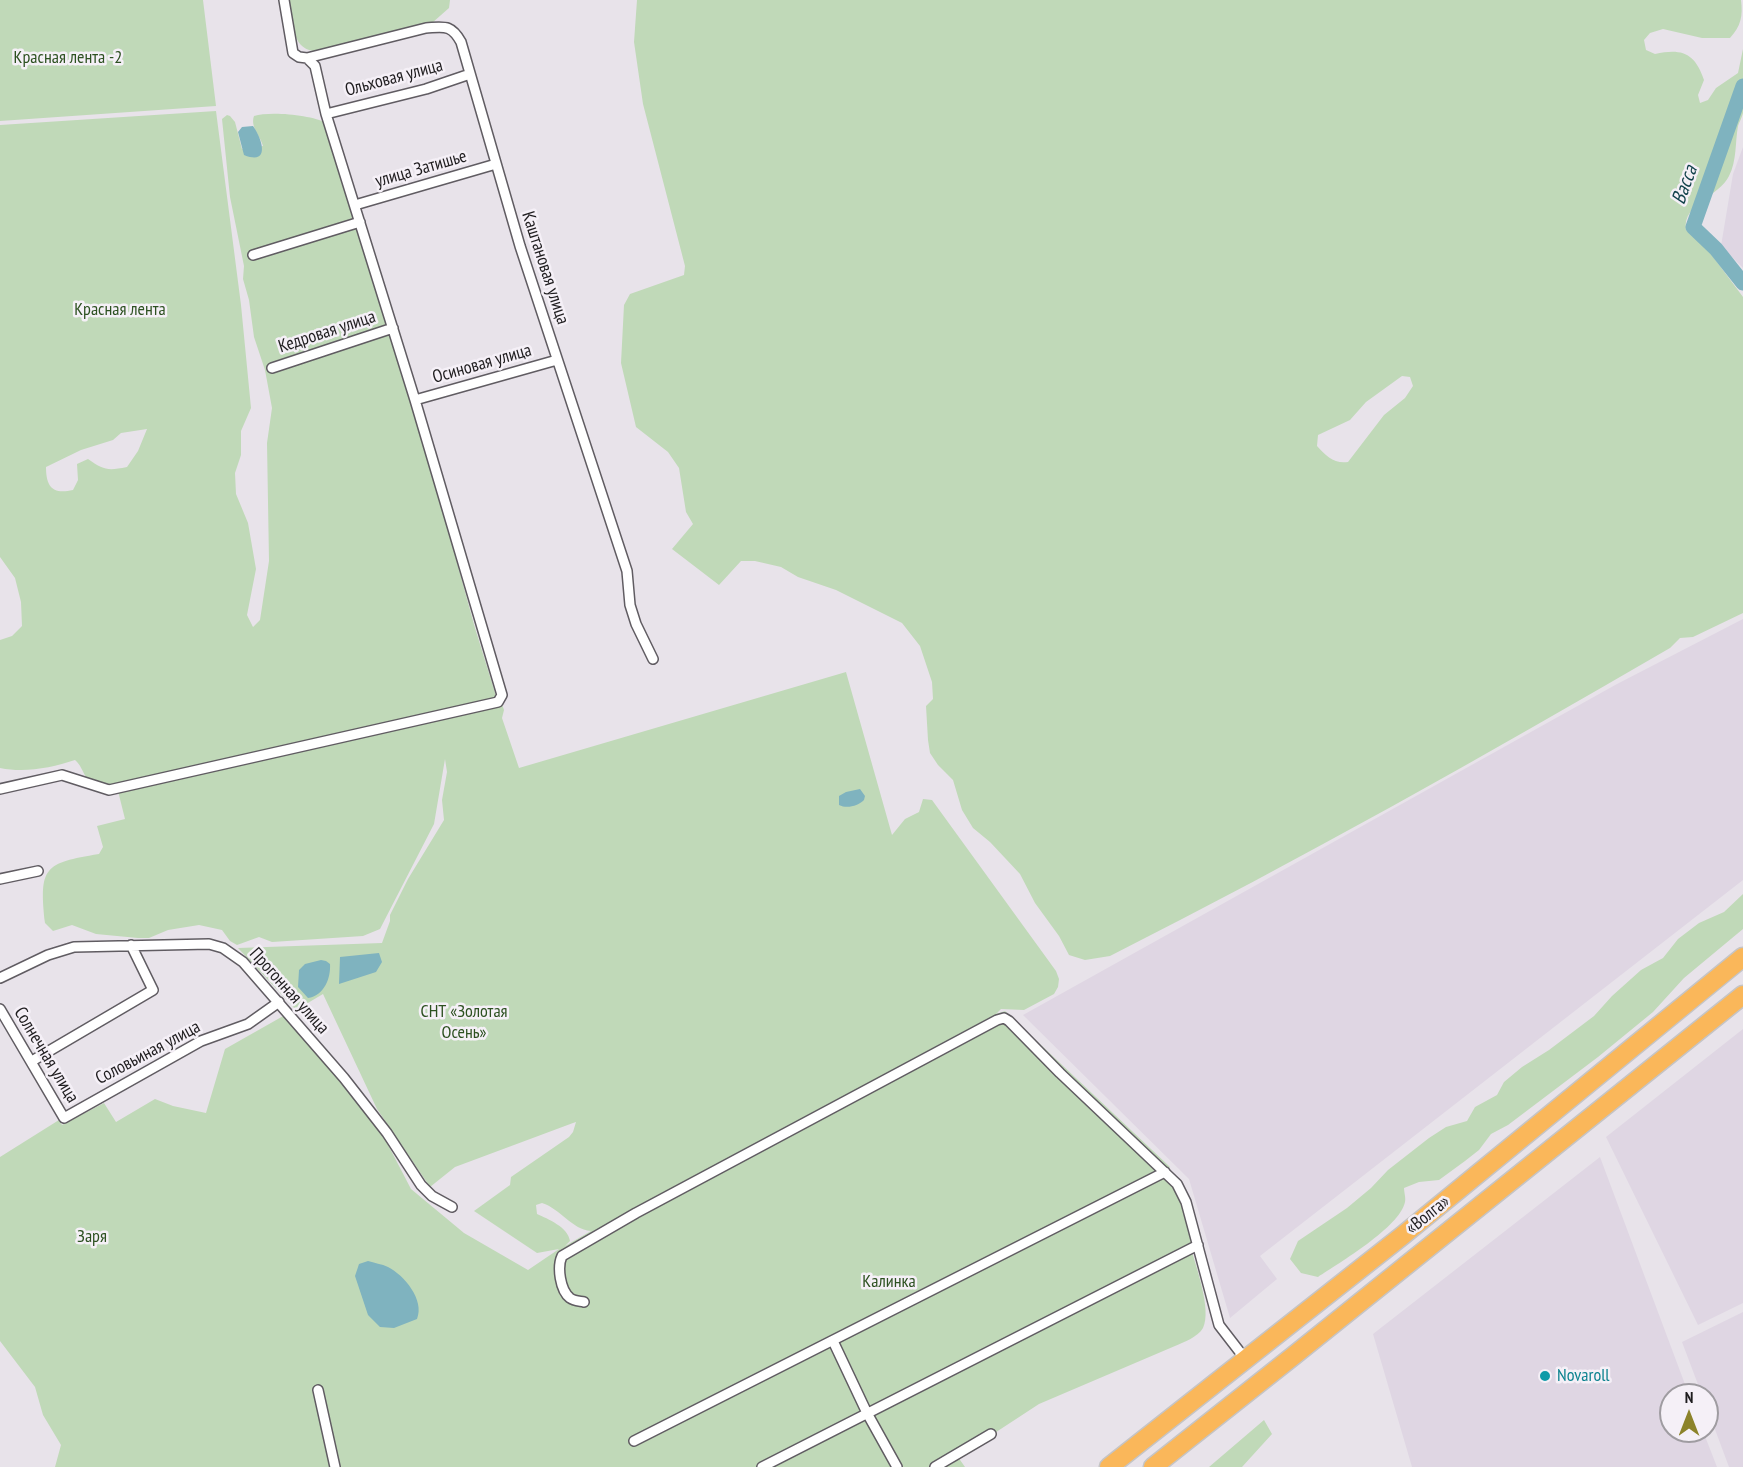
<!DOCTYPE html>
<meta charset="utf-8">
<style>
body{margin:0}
#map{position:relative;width:1743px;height:1467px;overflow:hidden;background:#e8e3ea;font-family:"PT Sans Narrow",sans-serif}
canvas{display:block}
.north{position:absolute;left:1659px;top:1383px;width:60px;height:60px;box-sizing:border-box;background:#f5f0f7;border:2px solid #9f9ca1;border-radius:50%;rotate:0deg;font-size:16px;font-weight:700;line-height:24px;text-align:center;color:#1f1d1f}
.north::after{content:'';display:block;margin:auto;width:21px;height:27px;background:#8c832a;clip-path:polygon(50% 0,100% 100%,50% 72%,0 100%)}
</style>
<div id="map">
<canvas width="1743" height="1467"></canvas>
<div class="north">N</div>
</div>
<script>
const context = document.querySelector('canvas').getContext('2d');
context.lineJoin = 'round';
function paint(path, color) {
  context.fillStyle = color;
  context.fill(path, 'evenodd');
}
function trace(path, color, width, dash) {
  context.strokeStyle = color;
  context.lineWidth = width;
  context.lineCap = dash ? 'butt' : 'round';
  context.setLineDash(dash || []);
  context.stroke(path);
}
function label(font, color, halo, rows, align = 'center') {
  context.font = font + ' "PT Sans Narrow",sans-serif';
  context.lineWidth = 5;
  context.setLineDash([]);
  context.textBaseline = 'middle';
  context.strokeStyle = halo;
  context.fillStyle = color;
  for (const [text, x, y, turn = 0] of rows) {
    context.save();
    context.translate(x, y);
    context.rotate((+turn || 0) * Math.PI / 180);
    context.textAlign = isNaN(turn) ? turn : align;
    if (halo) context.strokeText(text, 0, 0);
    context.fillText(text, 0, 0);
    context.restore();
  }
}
paint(new Path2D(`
 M 1743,147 L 1743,268 L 1721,246 L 1733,174 Z
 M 1743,619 L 1743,880 L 1260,1256 L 1277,1279 L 1230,1318 L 1189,1179 L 1023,1015 L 1617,684 Z
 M 1743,1029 L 1743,1303 L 1698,1325 L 1606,1137 Z
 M 1600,1157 L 1689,1395 L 1671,1395 L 1671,1431 L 1703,1431 L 1717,1467 L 1412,1467 L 1373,1334 Z
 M 1743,1312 L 1743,1467 L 1729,1467 L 1707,1408 L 1707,1395 L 1702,1395 L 1682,1342 Z`), '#dfd6e3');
paint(new Path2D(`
 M 0,0 L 203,0 L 216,106 L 0,121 Z
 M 289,0 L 450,0 L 449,8 L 432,23 L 314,51 C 291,49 292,18 289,0 Z
 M 637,0 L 1741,0 C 1743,16 1741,26 1730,38 L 1702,38 L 1663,29 L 1650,33 L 1644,40 L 1646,50 L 1655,54 C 1682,48 1695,53 1704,80 L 1698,95 L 1700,103 L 1708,100 L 1716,88 L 1738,73 L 1743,49 C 1743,69 1743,93 1743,113 C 1742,118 1739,122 1738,126 C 1735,142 1737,161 1729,176 C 1719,197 1682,203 1686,230 L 1697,238 L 1708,250 L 1743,297 L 1743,613 L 1693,637 L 1680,638 L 1670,648 C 1486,755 1300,860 1110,956 L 1085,960 L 1069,955 L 1059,936 L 1035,903 L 1020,874 L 990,842 L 973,828 L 962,810 L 953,780 L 938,765 L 930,753 L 928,740 L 926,706 L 933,699 L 932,682 L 920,646 L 902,623 L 836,590 L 798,577 L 781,567 L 755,561 L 741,561 L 719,585 L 672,549 L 693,524 L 686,512 L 679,468 L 668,452 L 636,427 L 621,363 L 624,305 L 630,294 L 684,275 L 685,266 L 643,104 L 634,42 ZM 1402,376 L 1410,377 L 1413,386 L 1405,398 L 1384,415 L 1348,462 C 1334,464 1326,456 1317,446 L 1318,435 L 1350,420 L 1366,402 Z
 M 216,111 L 241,305 L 251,408 L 241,431 L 241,455 L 235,473 L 236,494 L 248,523 L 256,569 L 247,615 L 253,627 L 260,620 L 269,561 L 267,443 L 272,408 L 265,370 L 254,337 L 249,300 L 243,279 L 244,266 L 230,197 L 222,119 L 227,115 L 230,116 L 235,122 L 242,149 L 263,146 C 260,135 250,127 254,116 C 270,111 312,115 326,123 L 434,479 L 475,628 L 497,699 L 109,788 C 102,785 91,783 86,777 C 82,771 81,765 75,760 C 51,768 25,773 0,768 L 0,640 L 12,636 L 22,626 L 21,602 L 15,578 L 0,557 L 0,125 ZM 147,429 L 138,451 L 127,467 C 107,471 104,470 88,459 L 77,464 L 78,480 L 73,490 C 52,495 46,486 46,467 L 81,450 L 113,440 L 121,433 Z
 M 846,672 L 892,835 L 905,819 L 919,812 L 923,799 L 932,800 L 1056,971 L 1059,979 L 1058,987 L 1054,994 L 1024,1010 L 1001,1009 L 996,1014 L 1005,1011 L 1170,1167 L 1165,1172 L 1177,1184 L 1198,1245 L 1191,1248 C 1196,1267 1212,1310 1203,1328 C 1198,1337 1184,1342 1175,1346 L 1039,1404 L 958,1457 L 965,1467 L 55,1467 L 61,1445 L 43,1415 L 35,1387 L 0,1341 L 0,1157 L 59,1120 L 62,1125 L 104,1103 L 116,1122 L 155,1099 L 173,1106 L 206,1113 L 225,1049 L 285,1015 L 323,1059 L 385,1139 L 411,1189 L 464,1233 L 528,1270 L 559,1249 L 537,1253 L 474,1211 L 510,1185 L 511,1177 L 569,1137 L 573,1132 L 576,1122 L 573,1123 L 455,1167 L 430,1187 L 377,1109 L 323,994 L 296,1010 L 238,948 L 382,943 L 390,921 L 390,915 L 408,879 L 444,820 L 442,800 L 447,772 L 445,759 L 434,824 L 380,929 L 363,936 L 272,942 L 259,937 L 237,945 L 230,941 L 222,930 L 199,925 L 168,930 L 149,938 L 138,938 L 96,934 L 72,925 L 53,931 L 45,923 C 39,867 44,863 99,854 L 103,847 L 97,826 L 125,819 L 118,791 L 502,704 L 504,710 L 502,718 L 519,768 ZM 542,1203 C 561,1209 571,1229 591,1231 L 565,1246 L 570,1241 C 568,1227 548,1219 537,1214 L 536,1205 Z
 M 1743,894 L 1743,929 L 1684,978 L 1653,1012 L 1598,1057 L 1508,1125 L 1491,1134 L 1479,1150 L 1465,1161 L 1439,1180 L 1419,1182 L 1404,1188 C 1404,1192 1406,1198 1405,1202 C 1400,1227 1339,1263 1318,1277 L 1301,1273 L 1290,1259 L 1298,1241 L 1347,1208 L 1371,1188 L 1388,1170 L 1429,1138 L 1446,1127 L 1467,1121 L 1475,1107 L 1497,1095 L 1504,1082 L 1522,1067 L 1549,1050 L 1594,1016 L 1612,996 L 1641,970 L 1663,958 L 1678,939 L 1699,923 L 1724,912 Z
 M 1264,1420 L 1272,1434 L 1242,1467 L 1209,1467 Z`), '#c0d9b8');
paint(new Path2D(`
 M 253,126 C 262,138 271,166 244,155 L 238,132 L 242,127 Z
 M 860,789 L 865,796 L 864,800 C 858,806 847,809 839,805 L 839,796 L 846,792 Z
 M 379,953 L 382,962 L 376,972 L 339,984 L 340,957 Z
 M 321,960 L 326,961 L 330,964 C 331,978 324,996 308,998 L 298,987 L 299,970 L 305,964 Z
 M 368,1261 C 374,1263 382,1264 388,1267 C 404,1275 425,1300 417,1319 L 394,1328 L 380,1327 L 368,1315 L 355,1276 L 359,1264 Z`), '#7fb3bf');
trace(new Path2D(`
 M 1743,86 L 1693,227 L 1716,249 L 1743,283`), '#7fb3bf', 15);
const street = new Path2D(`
 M 307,58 L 426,28 C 444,27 451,24 461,42 L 520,246 L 627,571 L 630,605 L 636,624 L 653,659
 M 326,114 L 426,89 L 470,74
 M 355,205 L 496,164
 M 253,255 L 360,222
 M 272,368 L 393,328
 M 415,400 L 557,360
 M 0,789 L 62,775 L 109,790 L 498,702 L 502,695 L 415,400 L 326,114 L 315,66 L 307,58 L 299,57 L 293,53 L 284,0
 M 0,879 L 38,871
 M 0,978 L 48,955 L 74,947 L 209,944 L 223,948 L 243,962 L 344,1078 L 387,1133 L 421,1185 L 432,1196 L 452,1207
 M 0,1009 L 64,1118 L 201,1041 L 248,1024 L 279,1002
 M 32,1061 L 153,990 L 131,945
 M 584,1302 C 579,1301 574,1301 570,1298 C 560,1290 557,1267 562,1256 L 636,1213 L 997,1020 L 1004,1018 L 1009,1021 L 1060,1073 L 1177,1184 L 1186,1202 L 1219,1325 L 1246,1360
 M 833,1341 L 867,1413 L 897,1467
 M 318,1390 L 335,1467
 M 634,1441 L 1165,1172
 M 762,1467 L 1198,1245
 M 935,1467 L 991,1434`);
const highway = new Path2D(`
 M 1109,1467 L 1402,1236 L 1743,957
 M 1153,1467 L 1292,1357 L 1743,995`);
trace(street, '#605c62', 12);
trace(highway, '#c5c4c5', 21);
trace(street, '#fff', 9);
trace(highway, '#fab75a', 18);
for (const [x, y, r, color] of [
 [1545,1376,6,"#0f9aa8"]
]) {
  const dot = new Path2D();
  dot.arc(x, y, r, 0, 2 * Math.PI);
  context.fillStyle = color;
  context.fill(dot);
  trace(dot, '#f5f0f7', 2);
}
label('18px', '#2d5121', '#f5f0f7', [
 ["Красная лента -2",68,58],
 ["Красная лента",120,310],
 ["СНТ «Золотая",464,1012],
 ["Осень»",464,1033],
 ["Заря",92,1237],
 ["Калинка",889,1282]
]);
label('18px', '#1f1d1f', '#f5f0f7', [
 ["Ольховая улица",394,78,-15],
 ["улица Затишье",421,169,-16],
 ["Каштановая улица",545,268,72],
 ["Кедровая улица",327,332,-18],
 ["Осиновая улица",482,364,-16],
 ["Прогонная улица",289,991,48],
 ["Соловьиная улица",148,1053,-28],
 ["Солнечная улица",46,1055,59],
 ["«Волга»",1428,1215,-39]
]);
label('18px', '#0d838f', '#f5f0f7', [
 ["Novaroll",1557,1376]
], 'left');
label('italic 20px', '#12424b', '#f5f0f7', [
 ["Васса",1685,185,-70]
]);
</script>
